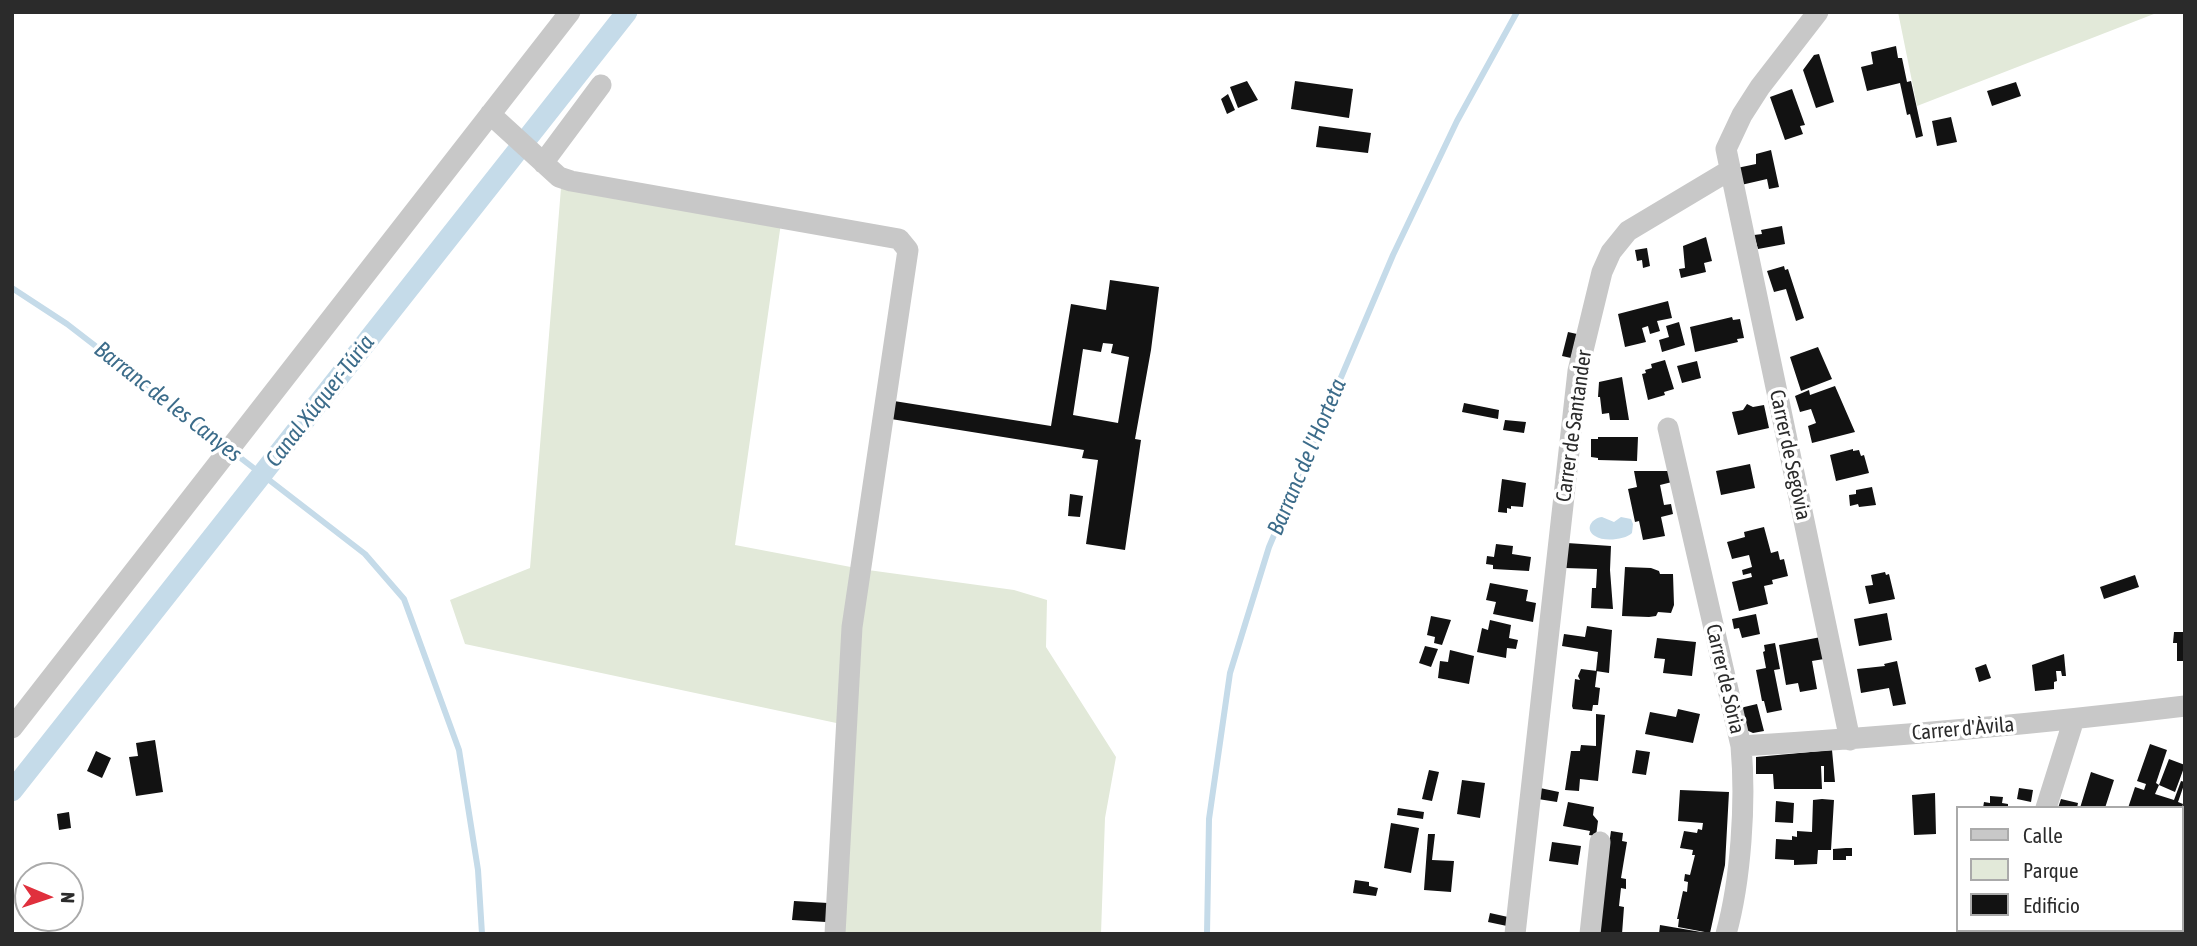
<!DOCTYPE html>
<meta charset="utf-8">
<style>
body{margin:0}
#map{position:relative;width:2197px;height:946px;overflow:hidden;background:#fff;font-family:"Asap Condensed",sans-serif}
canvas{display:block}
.frame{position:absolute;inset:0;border:14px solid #2b2b2b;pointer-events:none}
.legend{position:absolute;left:1956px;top:806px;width:228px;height:126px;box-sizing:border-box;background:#fff;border:2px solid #aaa;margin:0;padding:9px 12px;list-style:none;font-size:21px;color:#2b2b2b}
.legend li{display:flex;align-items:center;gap:14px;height:35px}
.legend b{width:35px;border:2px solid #aaa}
.north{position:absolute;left:14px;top:862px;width:70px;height:70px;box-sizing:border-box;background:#fff;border:2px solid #aaa;border-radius:50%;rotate:92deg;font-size:19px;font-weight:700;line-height:28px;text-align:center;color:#2b2b2b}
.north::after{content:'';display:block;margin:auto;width:24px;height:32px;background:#e0303d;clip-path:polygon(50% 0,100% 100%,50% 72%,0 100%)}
</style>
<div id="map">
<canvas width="2197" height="946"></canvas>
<div class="frame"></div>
<ul class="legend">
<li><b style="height:9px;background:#c8c8c8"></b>Calle</li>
<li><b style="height:19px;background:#e2e9d9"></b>Parque</li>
<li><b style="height:19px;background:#121212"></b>Edificio</li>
</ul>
<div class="north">N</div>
</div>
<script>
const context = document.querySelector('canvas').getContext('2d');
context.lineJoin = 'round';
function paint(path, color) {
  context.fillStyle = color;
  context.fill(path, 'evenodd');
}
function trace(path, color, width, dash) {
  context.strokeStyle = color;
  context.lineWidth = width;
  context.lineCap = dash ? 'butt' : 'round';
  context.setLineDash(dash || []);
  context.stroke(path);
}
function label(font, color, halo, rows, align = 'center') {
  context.font = font + ' "Asap Condensed",sans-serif';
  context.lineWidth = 7;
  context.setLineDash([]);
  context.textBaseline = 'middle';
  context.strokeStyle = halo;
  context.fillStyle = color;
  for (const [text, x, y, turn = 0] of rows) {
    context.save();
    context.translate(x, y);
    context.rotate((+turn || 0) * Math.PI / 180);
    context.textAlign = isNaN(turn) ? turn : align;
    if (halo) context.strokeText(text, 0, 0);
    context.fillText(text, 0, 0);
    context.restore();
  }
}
paint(new Path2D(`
 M 1898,12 L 2159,12 L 1917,106 Z
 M 561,188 L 781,223 L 735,545 L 856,568 L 841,724 L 465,644 L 450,600 L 530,568 Z
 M 868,570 L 1014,590 L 1047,600 L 1046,647 L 1116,757 L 1105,818 L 1101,934 L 843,934 L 858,628 Z`), '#e2e9d9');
paint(new Path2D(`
 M 1602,517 L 1614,522 L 1621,517 L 1631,519 L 1633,524 L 1632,533 C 1625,540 1603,542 1595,536 C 1584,529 1592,518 1602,517 Z`), '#c5dbe9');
trace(new Path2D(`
 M 12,288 L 67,324 L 365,554 L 404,599 L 459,750 L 478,870 L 482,934
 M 1207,934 L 1209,819 L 1230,673 L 1269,547 L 1393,255 L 1457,121 L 1517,12`), '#c5dbe9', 6);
trace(new Path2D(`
 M 12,791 L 627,12`), '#c5dbe9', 21);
paint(new Path2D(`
 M 1896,46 L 1898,58 L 1902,58 L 1907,82 L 1911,81 L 1923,136 L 1916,138 L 1910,114 L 1907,115 L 1900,83 L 1867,91 L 1861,67 L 1873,64 L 1871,52 Z
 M 1819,54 L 1834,102 L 1816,108 L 1803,70 L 1814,55 Z
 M 1247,81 L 1258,100 L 1238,108 L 1230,87 Z
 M 1295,81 L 1353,89 L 1349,118 L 1291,109 Z
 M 2016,82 L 2021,96 L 1992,106 L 1987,91 Z
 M 1792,89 L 1805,125 L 1800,126 L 1803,134 L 1785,140 L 1770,97 Z
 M 1228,94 L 1235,110 L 1227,114 L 1221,99 Z
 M 1951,117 L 1957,142 L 1937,146 L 1932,121 Z
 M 1319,126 L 1371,133 L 1368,153 L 1316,147 Z
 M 1771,150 L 1779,187 L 1769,189 L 1767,179 L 1741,185 L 1737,168 L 1756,164 L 1756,154 Z
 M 1782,226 L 1785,244 L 1758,249 L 1754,235 L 1762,234 L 1761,230 Z
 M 1706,237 L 1712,261 L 1704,263 L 1706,272 L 1681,278 L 1679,269 L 1685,268 L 1683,246 Z
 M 1647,248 L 1650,266 L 1643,268 L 1642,260 L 1637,261 L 1635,250 Z
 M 1784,266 L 1785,270 L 1788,269 L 1804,318 L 1796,321 L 1786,289 L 1774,292 L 1767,271 Z
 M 1110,280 L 1159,287 L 1151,350 L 1135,439 L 1141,440 L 1125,550 L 1086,544 L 1098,460 L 1082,458 L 1084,450 L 891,419 L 894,401 L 1051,426 L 1071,304 L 1106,310 ZM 1103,343 L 1113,344 L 1111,353 L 1129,357 L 1118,423 L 1073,415 L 1083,349 L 1101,352 Z
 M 1668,301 L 1672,318 L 1657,321 L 1660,331 L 1650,334 L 1648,326 L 1642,328 L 1646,342 L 1625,347 L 1618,314 Z
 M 1732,317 L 1733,320 L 1740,319 L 1744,338 L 1737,339 L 1738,342 L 1695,352 L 1690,327 Z
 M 1679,322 L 1685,345 L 1662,352 L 1659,340 L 1669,337 L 1666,326 Z
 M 1568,332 L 1577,334 L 1571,358 L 1562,356 Z
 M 1818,347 L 1832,379 L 1801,391 L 1790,357 Z
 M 1665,360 L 1674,389 L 1664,392 L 1665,395 L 1648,400 L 1642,374 L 1646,373 L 1645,370 L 1652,368 L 1651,364 Z
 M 1697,361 L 1701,378 L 1682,383 L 1677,366 Z
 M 1622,377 L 1629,420 L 1610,420 L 1609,413 L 1602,414 L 1600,397 L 1598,397 L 1599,382 Z
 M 1835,386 L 1855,432 L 1812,443 L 1808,426 L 1816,423 L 1811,409 L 1800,412 L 1795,396 L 1809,390 L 1810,395 Z
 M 1464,403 L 1499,410 L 1498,419 L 1462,412 Z
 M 1747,404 L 1753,407 L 1764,405 L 1769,428 L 1738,435 L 1732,412 L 1743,410 Z
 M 1505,420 L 1526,422 L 1524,433 L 1503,430 Z
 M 1598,437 L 1638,437 L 1637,461 L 1598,460 L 1598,458 L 1591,457 L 1591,439 L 1598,439 Z
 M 1853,449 L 1853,451 L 1859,450 L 1861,456 L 1864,455 L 1869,473 L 1836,481 L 1830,455 Z
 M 1750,464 L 1755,488 L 1721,495 L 1716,471 Z
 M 1634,471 L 1670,471 L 1672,482 L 1660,485 L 1664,505 L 1671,504 L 1673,514 L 1661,517 L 1665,536 L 1643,540 L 1639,521 L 1635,522 L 1628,489 L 1637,487 Z
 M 1502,479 L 1526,483 L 1523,507 L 1511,506 L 1511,509 L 1507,508 L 1507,513 L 1498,512 Z
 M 1872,487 L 1876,505 L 1859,507 L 1858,504 L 1850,506 L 1849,495 L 1856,494 L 1856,490 Z
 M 1070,494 L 1083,496 L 1080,517 L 1068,516 Z
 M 1764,527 L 1771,553 L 1778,551 L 1780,560 L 1784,559 L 1788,576 L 1772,580 L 1773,584 L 1764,586 L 1768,604 L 1739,611 L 1732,582 L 1752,577 L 1751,573 L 1743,575 L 1742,570 L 1752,567 L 1749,555 L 1732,559 L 1727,542 L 1745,537 L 1744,532 Z
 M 1567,543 L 1611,546 L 1610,570 L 1613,609 L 1591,608 L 1592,588 L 1596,588 L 1597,569 L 1565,568 Z
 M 1496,544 L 1513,546 L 1512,554 L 1531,557 L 1529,571 L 1493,569 L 1493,565 L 1486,564 L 1487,556 L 1494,557 Z
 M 1625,567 L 1651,568 L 1659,571 L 1660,574 L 1673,574 L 1674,605 L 1671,613 L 1658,612 L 1656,616 L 1649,617 L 1622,616 Z
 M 1885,572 L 1886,575 L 1889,574 L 1895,599 L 1869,604 L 1865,586 L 1873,585 L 1871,575 Z
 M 2135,575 L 2139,587 L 2104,599 L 2100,587 Z
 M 1490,583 L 1528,590 L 1526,601 L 1536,603 L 1533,622 L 1493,614 L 1496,602 L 1486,600 Z
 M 1887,613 L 1892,640 L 1859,646 L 1854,619 Z
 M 1756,614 L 1760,634 L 1742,638 L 1739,628 L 1734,629 L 1732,619 Z
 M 1431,616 L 1451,620 L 1442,645 L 1434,643 L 1435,637 L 1427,635 Z
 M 1490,620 L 1511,625 L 1509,638 L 1518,640 L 1516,649 L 1507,648 L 1506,658 L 1477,652 L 1482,628 L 1488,630 Z
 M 1587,626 L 1612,630 L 1609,673 L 1596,671 L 1598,652 L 1562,646 L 1564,634 L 1585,637 Z
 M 2174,632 L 2185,632 L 2185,661 L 2177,661 L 2177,643 L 2173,643 Z
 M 1821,637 L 1824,659 L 1812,661 L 1817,689 L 1800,692 L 1798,683 L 1786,685 L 1779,645 Z
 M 1657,638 L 1696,642 L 1692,676 L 1663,673 L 1665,659 L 1654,658 Z
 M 1775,643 L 1780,669 L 1774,670 L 1782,710 L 1767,713 L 1764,701 L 1762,701 L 1756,670 L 1766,668 L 1763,652 L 1765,651 L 1764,645 Z
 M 1425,646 L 1438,649 L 1431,667 L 1419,663 Z
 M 1450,650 L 1474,656 L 1469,684 L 1438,678 L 1440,661 L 1448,662 Z
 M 2064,654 L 2066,676 L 2062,676 L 2061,671 L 2056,671 L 2057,681 L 2054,682 L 2054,689 L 2035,691 L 2032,665 Z
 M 1897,661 L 1906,704 L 1893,706 L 1889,688 L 1861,693 L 1857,669 L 1885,666 L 1884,664 Z
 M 1986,664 L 1991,678 L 1979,682 L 1975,668 Z
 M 1581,669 L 1597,671 L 1595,687 L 1600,688 L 1598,705 L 1593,705 L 1592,711 L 1573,709 L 1572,706 L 1575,679 L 1580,680 L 1578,676 Z
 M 1757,704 L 1764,731 L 1753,733 L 1744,729 L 1740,708 Z
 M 1678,709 L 1700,714 L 1693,743 L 1645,734 L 1650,712 L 1676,717 Z
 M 1596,714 L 1605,715 L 1598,781 L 1580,779 L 1579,791 L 1565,790 L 1571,751 L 1580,751 L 1581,745 L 1596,746 Z
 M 155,740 L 163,792 L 136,796 L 129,757 L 138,756 L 136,743 Z
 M 2150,744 L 2167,750 L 2156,783 L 2159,785 L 2155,794 L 2174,800 L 2181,781 L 2185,782 L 2178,802 L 2183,804 L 2182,808 L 2128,808 L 2135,787 L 2144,790 L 2146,784 L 2137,781 Z
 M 1636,750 L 1650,752 L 1646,775 L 1632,773 Z
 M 1832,750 L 1835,782 L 1824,782 L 1824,766 L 1821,766 L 1822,789 L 1774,789 L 1773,774 L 1756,774 L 1756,757 Z
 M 96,751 L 111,758 L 102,778 L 87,771 Z
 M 2169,759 L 2185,765 L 2175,792 L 2159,785 Z
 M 1429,770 L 1439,772 L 1432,801 L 1422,799 Z
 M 2091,772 L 2114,780 L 2105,808 L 2080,808 Z
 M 1462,780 L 1485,783 L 1480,818 L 1457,814 Z
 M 1540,788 L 1559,792 L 1557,802 L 1538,799 Z
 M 2019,788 L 2033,790 L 2031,802 L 2017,799 Z
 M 1680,790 L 1729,792 L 1725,865 L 1710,933 L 1678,927 L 1679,919 L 1677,919 L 1683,891 L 1687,892 L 1688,882 L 1684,881 L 1685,874 L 1690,875 L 1695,855 L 1692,855 L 1693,850 L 1680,848 L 1684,831 L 1697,833 L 1698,829 L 1702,830 L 1703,823 L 1678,821 Z
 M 1935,793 L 1936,834 L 1914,835 L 1912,795 Z
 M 1990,796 L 2003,797 L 2002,803 L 2008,804 L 2008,808 L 1983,808 L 1984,802 L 1990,803 Z
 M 1822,799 L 1834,800 L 1831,850 L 1818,850 L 1817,864 L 1794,865 L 1794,860 L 1775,859 L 1776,839 L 1792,840 L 1792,836 L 1797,837 L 1797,831 L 1812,832 L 1813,800 Z
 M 2061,799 L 2078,803 L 2077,808 L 2058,808 Z
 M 1776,801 L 1794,803 L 1793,823 L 1775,822 Z
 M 1568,802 L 1594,807 L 1593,815 L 1598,821 L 1596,836 L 1589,835 L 1590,831 L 1563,826 Z
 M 1398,808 L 1424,812 L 1423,819 L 1397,815 Z
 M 69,812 L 71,828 L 59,830 L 57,814 Z
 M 1391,823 L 1419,828 L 1411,873 L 1384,868 Z
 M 1611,831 L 1623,833 L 1622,841 L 1627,842 L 1621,878 L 1626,879 L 1626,889 L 1621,888 L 1619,906 L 1624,907 L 1622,934 L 1596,934 Z
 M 1428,834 L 1435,834 L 1432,860 L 1454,861 L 1451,892 L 1424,890 Z
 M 1552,842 L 1581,846 L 1578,865 L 1549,861 Z
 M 1846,848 L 1852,848 L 1852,856 L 1846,856 L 1846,860 L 1833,860 L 1833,849 Z
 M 1355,880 L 1369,882 L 1369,886 L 1378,888 L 1376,896 L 1353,893 Z
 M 794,901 L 828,903 L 826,922 L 792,920 Z
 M 1490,913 L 1508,917 L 1507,926 L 1488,922 Z
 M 1660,925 L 1701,932 L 1701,934 L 1659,934 Z`), '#121212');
trace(new Path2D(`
 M 1818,12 L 1760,87 L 1742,115 L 1726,149 L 1850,740
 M 490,114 L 559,177 L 571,181 L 899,239 L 908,250 L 852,627 L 835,934
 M 543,163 L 601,85
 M 1668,428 L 1741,746 C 1746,802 1741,880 1726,934
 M 12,728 L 570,12
 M 1741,746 C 1889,737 2037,724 2185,706
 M 2046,808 L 2074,719
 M 2181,877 L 2185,878
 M 1515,934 L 1578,371 L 1602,272 L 1611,252 L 1628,231 L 1730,170
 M 1590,934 L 1600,842
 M 2004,934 L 2005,930`), '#c8c8c8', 21);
label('21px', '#2b2b2b', '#fff', [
 ["Carrer de Santander",1574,426,-82],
 ["Carrer de Segòvia",1790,455,78],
 ["Carrer de Sòria",1725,679,77],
 ["Carrer d'Àvila",1963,729,-5]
]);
label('italic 23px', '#3c6c8a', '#fff', [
 ["Canal Xúquer-Túria",320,401,-52],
 ["Barranc de les Canyes",168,402,38],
 ["Barranc de l'Horteta",1307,457,-67]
]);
</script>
